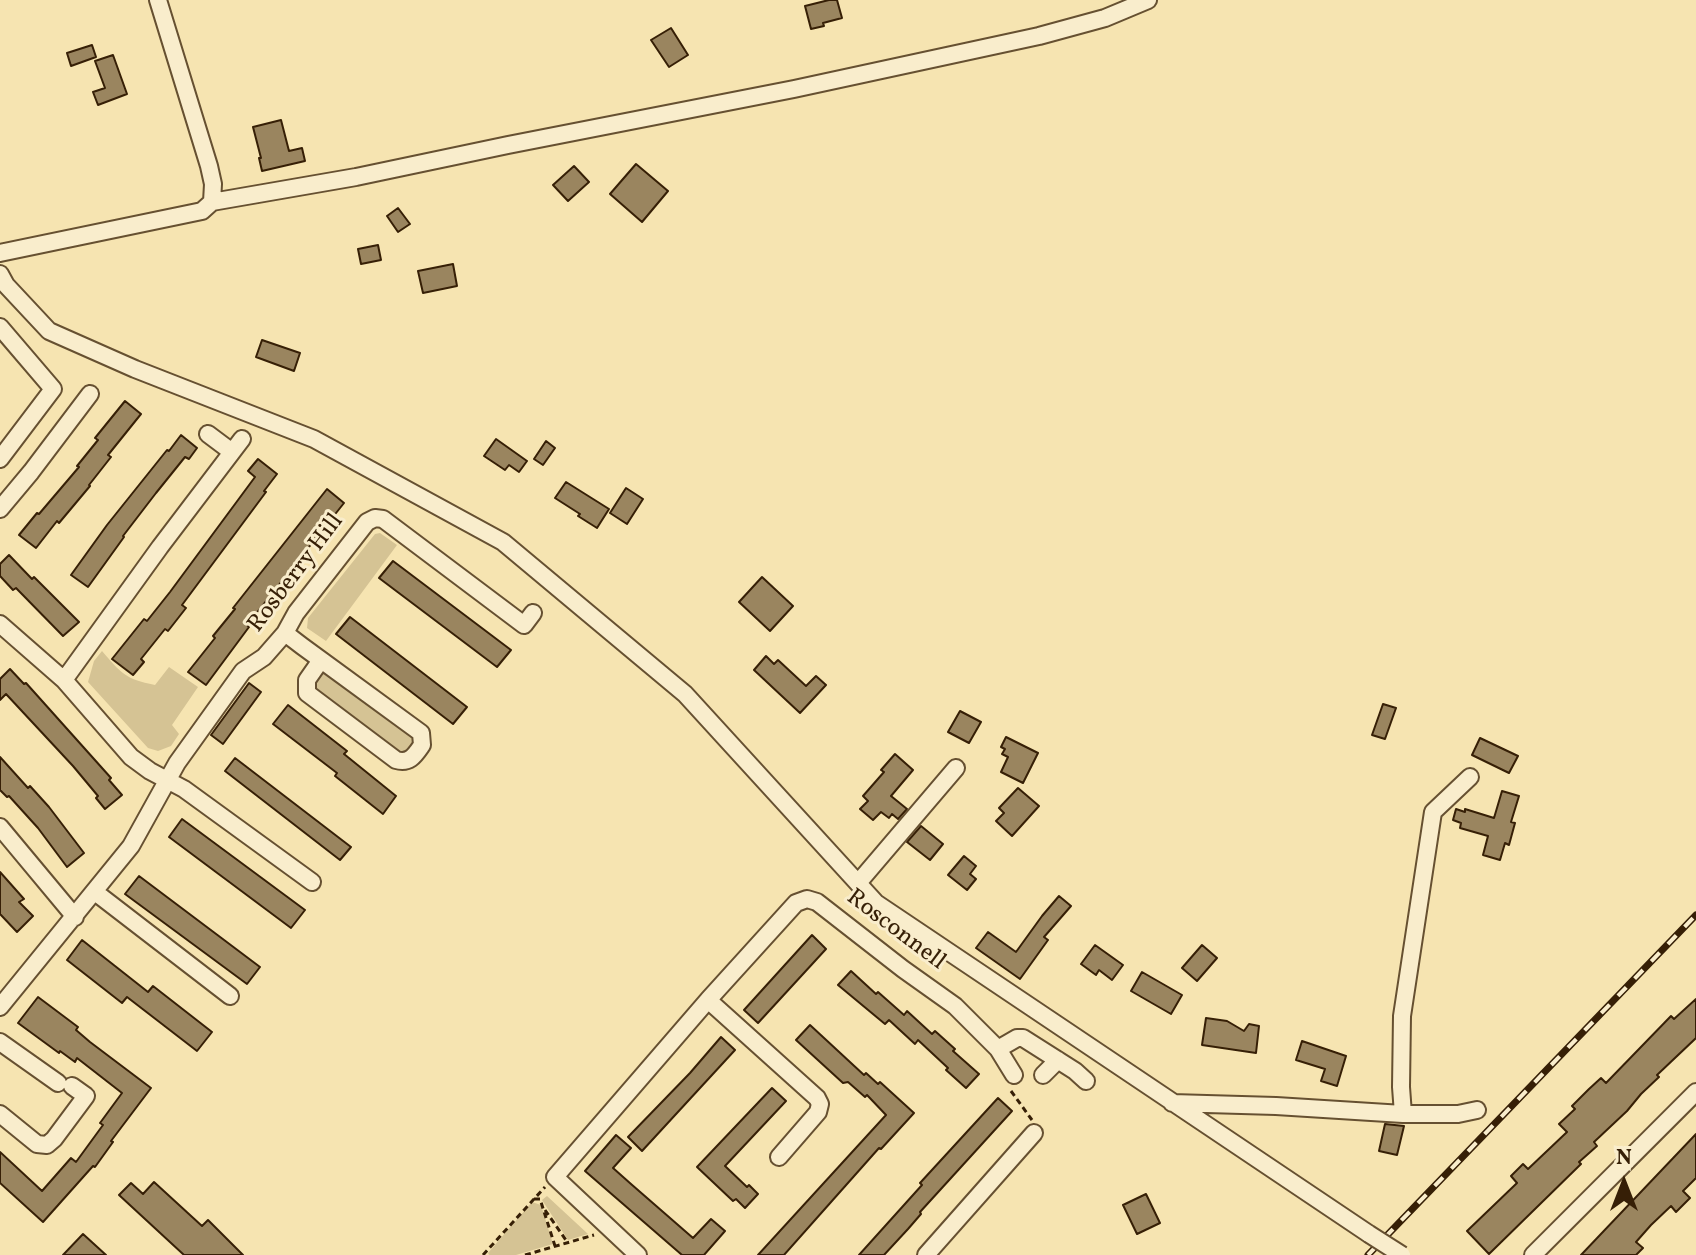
<!DOCTYPE html>
<style>
body{margin:0}
#map{position:relative;width:1696px;height:1255px;overflow:hidden;background:#f6e4b1;font-family:Vollkorn,serif}
canvas{display:block}
.north{position:absolute;left:1584px;top:1143px;width:80px;height:80px;-webkit-text-stroke:6px #f9edcc;paint-order:stroke;rotate:0deg;font-size:22px;font-weight:700;line-height:32px;text-align:center;color:#361f06}
.north::after{content:'';display:block;margin:auto;width:28px;height:36px;background:#361f06;clip-path:polygon(50% 0,100% 100%,50% 72%,0 100%)}
</style>
<div id="map">
<canvas width="1696" height="1255"></canvas>
<div class="north">N</div>
</div>
<script>
const context = document.querySelector('canvas').getContext('2d');
context.lineJoin = 'round';
function paint(path, color) {
  context.fillStyle = color;
  context.fill(path, 'evenodd');
}
function trace(path, color, width, dash) {
  context.strokeStyle = color;
  context.lineWidth = width;
  context.lineCap = dash ? 'butt' : 'round';
  context.setLineDash(dash || []);
  context.stroke(path);
}
function label(font, color, halo, rows, align = 'center') {
  context.font = font + ' Vollkorn,serif';
  context.lineWidth = 6;
  context.setLineDash([]);
  context.textBaseline = 'middle';
  context.strokeStyle = halo;
  context.fillStyle = color;
  for (const [text, x, y, turn = 0] of rows) {
    context.save();
    context.translate(x, y);
    context.rotate((+turn || 0) * Math.PI / 180);
    context.textAlign = isNaN(turn) ? turn : align;
    if (halo) context.strokeText(text, 0, 0);
    context.fillText(text, 0, 0);
    context.restore();
  }
}
paint(new Path2D(`
 M 380,533 L 397,545 L 326,641 L 307,628 L 308,618 L 371,539 L 375,534 Z
 M 102,651 C 121,673 125,679 155,685 L 169,667 L 198,687 L 172,725 L 179,734 L 171,746 L 158,751 L 148,748 L 88,682 L 94,661 Z
 M 324,671 L 414,736 L 414,744 L 408,753 L 398,752 L 316,692 L 313,687 L 315,674 Z
 M 547,1196 L 588,1234 L 568,1240 L 542,1200 Z
 M 532,1202 L 541,1205 L 553,1244 L 516,1255 L 489,1255 L 488,1253 Z`), '#d5c394');
const building = new Path2D(`
 M 829,0 L 837,0 L 842,18 L 823,23 L 824,26 L 811,29 L 805,6 Z
 M 671,28 L 688,55 L 669,67 L 651,40 Z
 M 92,45 L 96,57 L 71,66 L 67,53 Z
 M 113,55 L 127,94 L 98,105 L 93,92 L 105,88 L 95,61 Z
 M 281,120 L 289,151 L 302,148 L 305,161 L 262,171 L 259,158 L 261,158 L 253,127 Z
 M 636,164 L 668,191 L 642,222 L 610,194 Z
 M 574,166 L 589,182 L 568,201 L 553,185 Z
 M 398,208 L 410,224 L 398,232 L 387,216 Z
 M 378,245 L 381,260 L 361,264 L 358,249 Z
 M 453,264 L 457,286 L 423,293 L 418,271 Z
 M 262,340 L 300,353 L 294,371 L 256,357 Z
 M 125,401 L 141,414 L 108,455 L 111,457 L 89,485 L 90,486 L 59,523 L 57,521 L 36,548 L 19,535 L 37,513 L 39,514 L 79,467 L 77,466 L 98,440 L 95,438 Z
 M 181,435 L 197,448 L 189,459 L 185,457 L 156,493 L 123,536 L 124,537 L 88,587 L 71,575 L 107,525 L 167,450 L 169,451 Z
 M 496,439 L 527,461 L 519,472 L 509,465 L 505,470 L 484,456 Z
 M 546,441 L 555,448 L 543,465 L 534,459 Z
 M 258,459 L 277,474 L 264,491 L 266,492 L 182,605 L 186,608 L 168,631 L 165,629 L 141,659 L 144,662 L 133,675 L 112,659 L 144,619 L 147,621 L 170,592 L 255,477 L 248,471 Z
 M 566,482 L 609,509 L 597,528 L 578,516 L 580,514 L 555,498 Z
 M 626,488 L 643,499 L 627,524 L 610,513 Z
 M 327,489 L 344,503 L 247,625 L 249,627 L 206,685 L 188,672 L 215,638 L 213,636 L 235,609 L 233,608 Z
 M 9,555 L 32,579 L 34,577 L 79,622 L 63,636 L 16,588 L 13,590 L 0,576 L 0,564 Z
 M 393,561 L 511,650 L 497,667 L 379,578 Z
 M 762,577 L 793,606 L 770,631 L 739,602 Z
 M 350,617 L 467,707 L 453,724 L 336,634 Z
 M 766,656 L 774,664 L 778,660 L 806,686 L 816,676 L 826,685 L 800,713 L 754,670 Z
 M 10,669 L 24,684 L 26,683 L 111,778 L 109,780 L 122,795 L 105,809 L 96,798 L 98,796 L 73,766 L 6,694 L 0,700 L 0,679 Z
 M 249,683 L 261,692 L 223,744 L 211,735 Z
 M 1383,704 L 1396,708 L 1385,739 L 1372,735 Z
 M 288,705 L 347,751 L 344,754 L 396,796 L 383,814 L 335,776 L 337,773 L 273,724 Z
 M 960,711 L 981,722 L 969,743 L 948,732 Z
 M 1006,737 L 1038,753 L 1023,783 L 1001,772 L 1008,757 L 1002,754 L 1005,749 L 1001,747 Z
 M 1480,738 L 1518,756 L 1509,773 L 1472,755 Z
 M 895,754 L 913,770 L 891,796 L 907,809 L 898,819 L 892,814 L 889,818 L 881,812 L 873,820 L 860,809 L 868,801 L 863,796 L 884,772 L 881,770 Z
 M 0,757 L 28,788 L 30,786 L 49,807 L 84,853 L 67,867 L 38,828 L 9,796 L 7,797 L 0,790 Z
 M 235,758 L 351,847 L 340,860 L 225,771 Z
 M 1018,788 L 1039,806 L 1012,836 L 996,821 L 1004,813 L 999,808 Z
 M 1502,791 L 1519,796 L 1511,822 L 1515,823 L 1509,845 L 1505,843 L 1500,860 L 1483,855 L 1488,836 L 1460,828 L 1461,823 L 1453,820 L 1456,809 L 1465,812 L 1465,809 L 1494,818 Z
 M 182,819 L 305,910 L 291,928 L 169,837 Z
 M 921,826 L 943,844 L 930,860 L 907,842 Z
 M 964,856 L 976,866 L 970,874 L 976,879 L 967,890 L 948,875 Z
 M 0,872 L 24,899 L 19,902 L 33,916 L 17,932 L 0,914 Z
 M 139,876 L 260,967 L 247,984 L 125,894 Z
 M 1059,896 L 1071,906 L 1044,937 L 1048,940 L 1020,979 L 976,948 L 988,932 L 1016,952 L 1042,916 Z
 M 812,935 L 826,949 L 758,1023 L 744,1010 Z
 M 82,940 L 148,992 L 153,986 L 212,1032 L 197,1051 L 127,997 L 122,1003 L 67,960 Z
 M 1095,945 L 1123,965 L 1112,980 L 1099,970 L 1096,975 L 1081,964 Z
 M 1202,945 L 1217,958 L 1197,981 L 1182,968 Z
 M 851,971 L 876,994 L 878,992 L 904,1015 L 907,1011 L 932,1034 L 935,1031 L 955,1049 L 953,1051 L 979,1074 L 966,1088 L 946,1070 L 948,1068 L 918,1040 L 915,1044 L 889,1020 L 885,1024 L 838,985 Z
 M 1142,972 L 1182,995 L 1171,1014 L 1131,991 Z
 M 38,997 L 78,1027 L 76,1030 L 90,1042 L 151,1088 L 111,1141 L 113,1142 L 95,1167 L 93,1166 L 43,1222 L 0,1183 L 0,1152 L 42,1191 L 71,1158 L 76,1162 L 103,1125 L 100,1123 L 122,1093 L 77,1058 L 75,1062 L 60,1051 L 59,1053 L 18,1023 Z
 M 1696,999 L 1696,1038 L 1657,1075 L 1659,1077 L 1641,1094 L 1627,1111 L 1594,1142 L 1597,1146 L 1579,1162 L 1581,1164 L 1489,1254 L 1467,1231 L 1517,1183 L 1511,1176 L 1523,1164 L 1528,1169 L 1567,1132 L 1559,1124 L 1575,1109 L 1572,1106 L 1589,1089 L 1601,1078 L 1606,1083 L 1671,1016 L 1674,1019 Z
 M 1206,1018 L 1227,1021 L 1244,1031 L 1249,1024 L 1259,1026 L 1256,1053 L 1202,1045 Z
 M 810,1025 L 864,1075 L 866,1073 L 878,1084 L 880,1082 L 914,1113 L 881,1149 L 879,1148 L 784,1255 L 758,1255 L 886,1115 L 867,1095 L 865,1097 L 848,1082 L 843,1083 L 796,1040 Z
 M 721,1037 L 735,1050 L 642,1151 L 628,1137 L 690,1073 Z
 M 1302,1041 L 1346,1056 L 1337,1086 L 1321,1081 L 1325,1069 L 1296,1060 Z
 M 772,1088 L 786,1101 L 725,1166 L 747,1187 L 749,1185 L 758,1194 L 745,1208 L 736,1199 L 733,1201 L 697,1167 Z
 M 998,1098 L 1012,1111 L 920,1212 L 921,1214 L 908,1229 L 884,1255 L 859,1255 L 922,1185 L 920,1183 Z
 M 1385,1124 L 1404,1126 L 1397,1155 L 1379,1151 Z
 M 1696,1134 L 1696,1178 L 1683,1191 L 1690,1198 L 1676,1212 L 1671,1206 L 1651,1225 L 1636,1242 L 1643,1248 L 1636,1255 L 1581,1255 Z
 M 616,1135 L 631,1148 L 613,1168 L 631,1184 L 693,1238 L 711,1219 L 725,1231 L 704,1255 L 682,1255 L 585,1171 Z
 M 154,1182 L 202,1226 L 208,1220 L 243,1255 L 184,1255 L 119,1195 L 131,1183 L 143,1194 Z
 M 1146,1194 L 1160,1223 L 1137,1234 L 1123,1205 Z
 M 83,1234 L 106,1255 L 63,1255 Z`);
paint(building, '#9a855f');
trace(building, '#361f06', 2);
const minor = new Path2D(`
 M 212,202 L 356,177 L 508,145 L 794,89 L 1039,36 L 1105,18 L 1148,0
 M 0,253 L 202,211 L 212,202 L 213,184 L 209,166 L 158,0
 M 0,274 L 6,285 L 49,331 L 135,369 L 314,439 L 503,542 L 685,694 L 876,903 L 1369,1234
 M 0,327 L 53,389 L 0,459
 M 208,434 L 232,452
 M 0,509 L 31,472 L 90,394
 M 0,624 L 64,680 L 131,757 L 150,771 L 184,789 L 312,882
 M 285,633 L 302,646 L 421,733 L 422,745 C 415,755 410,764 396,760 L 307,693 L 307,680 L 321,660
 M 64,680 L 160,547 L 242,439
 M 1470,777 L 1433,812 L 1402,1016 L 1401,1087 L 1403,1114 L 1458,1114 L 1477,1110
 M 0,827 L 75,917
 M 858,883 L 956,768
 M 95,892 L 230,996
 M 708,1000 L 817,1098 L 820,1104 L 818,1112 L 779,1157
 M 0,1007 L 131,846 L 177,763 L 243,671 L 264,657 L 285,633 L 296,613 L 367,522 L 375,518 L 383,519 L 524,625 L 533,613
 M 0,1042 L 58,1083
 M 998,1049 L 1017,1038 L 1023,1038 L 1075,1071 L 1086,1081
 M 1043,1075 L 1058,1060
 M 1172,1103 L 1276,1106 L 1403,1114
 M 0,1114 L 37,1144 L 47,1145 L 54,1139 L 86,1096 L 72,1086
 M 638,1255 L 555,1177 L 708,1000 L 796,903 L 807,899 L 817,902 L 903,969 L 955,1006 L 998,1049 L 1014,1075
 M 926,1255 L 1034,1133
 M 1533,1255 L 1696,1092`);
trace(minor, '#665031', 20);
trace(new Path2D(`
 M 1011,1091 L 1032,1120
 M 534,1199 L 540,1199 L 555,1246
 M 545,1210 L 568,1243
 M 483,1255 L 545,1187
 M 525,1255 L 594,1235`), '#361f06', 3, [6, 4]);
trace(minor, '#f9edcc', 16);
const rail = new Path2D(`
 M 1368,1255 L 1696,915`);
trace(rail, '#361f06', 7);
trace(rail, '#f9edcc', 4, [12]);
const minorBridge = new Path2D(`
 M 1369,1234 L 1402,1255`);
trace(minorBridge, '#665031', 20, []);
trace(minorBridge, '#f9edcc', 16);
label('24px', '#361f06', '#f9edcc', [
 ["Rosberry Hill",297,574,-53],
 ["Rosconnell",895,931,37]
]);
</script>
